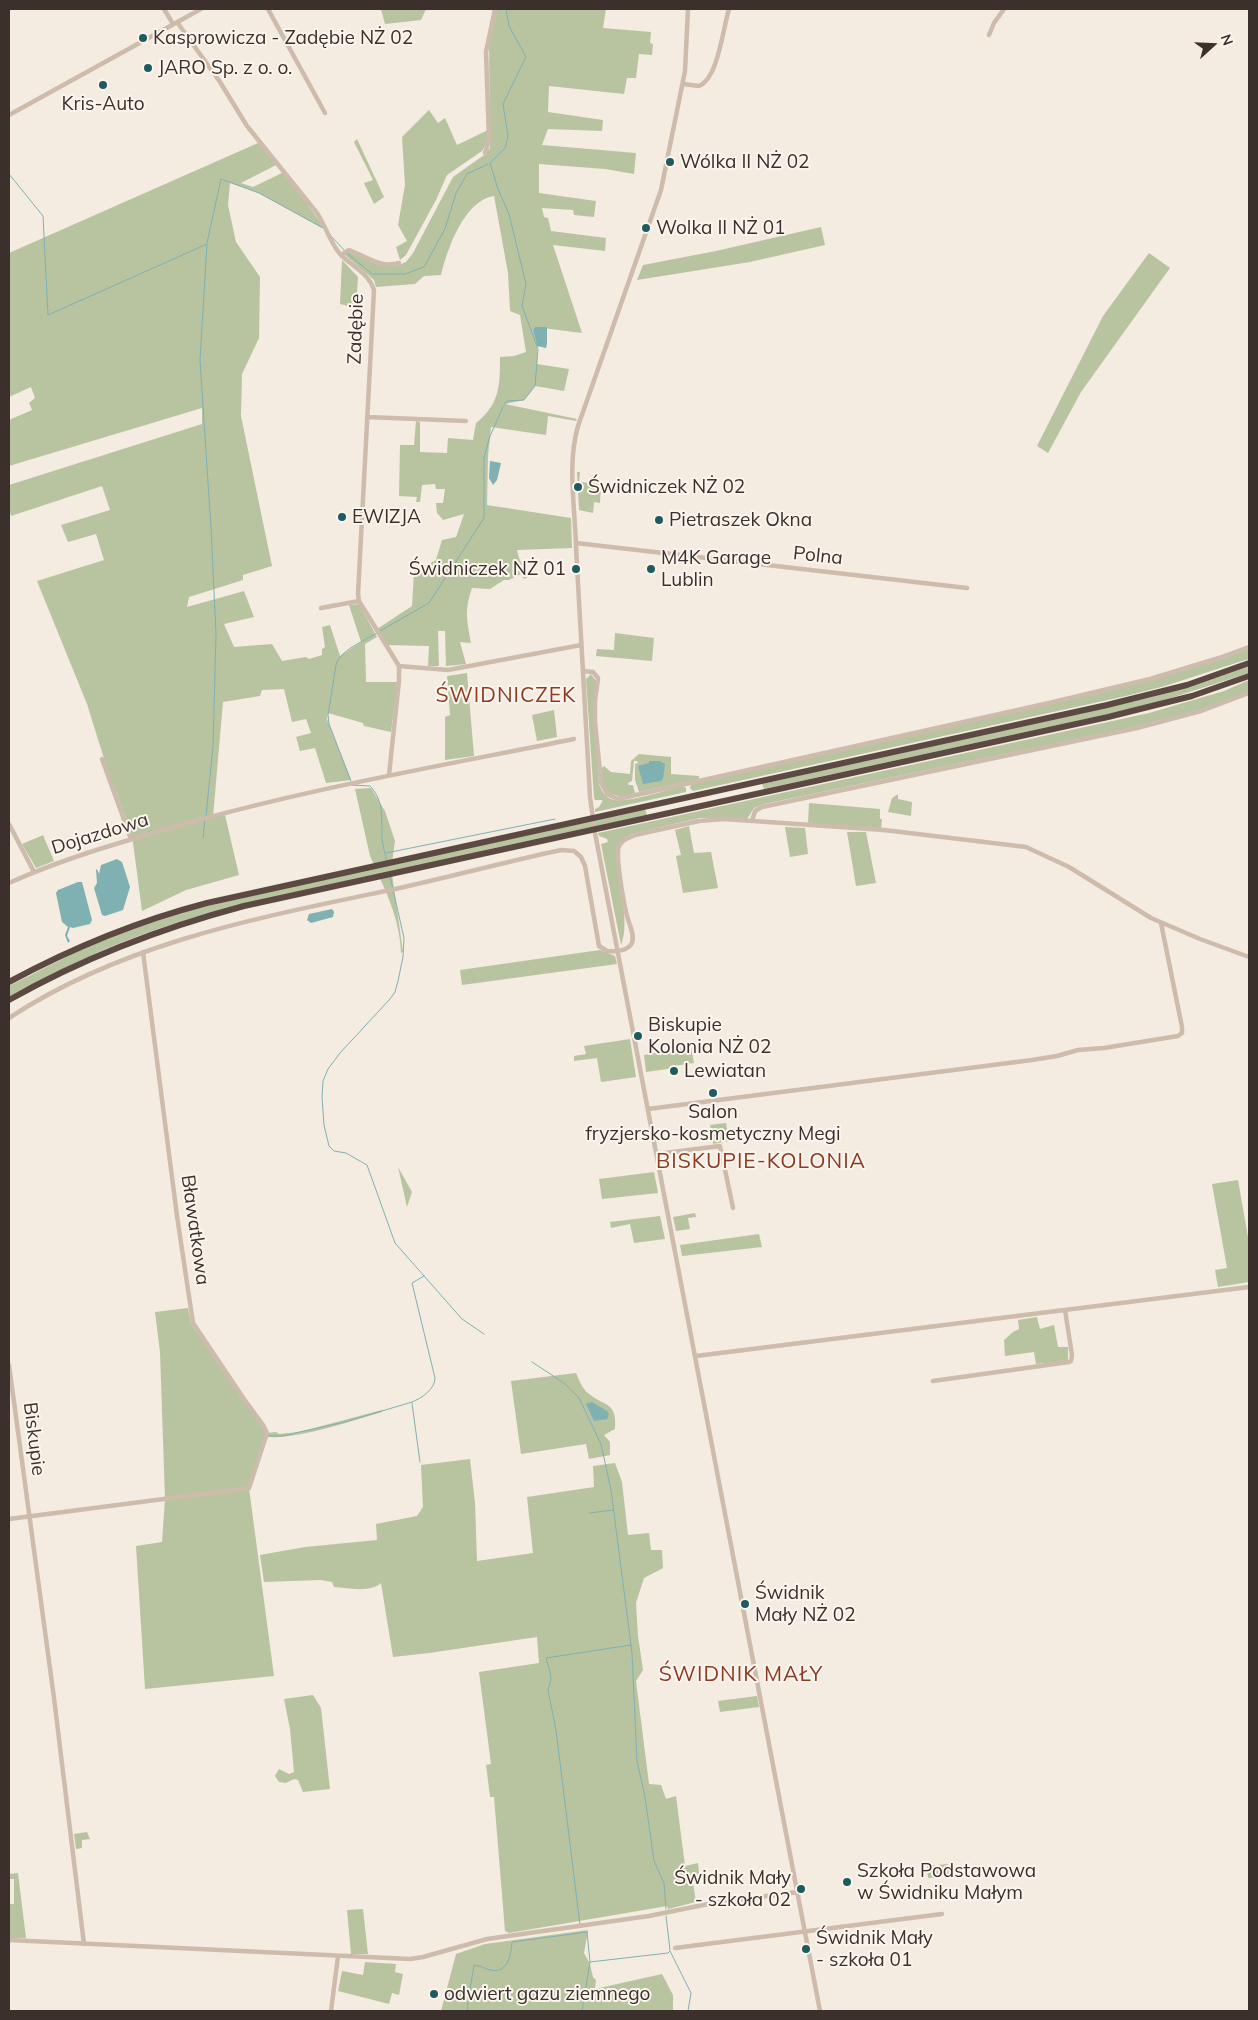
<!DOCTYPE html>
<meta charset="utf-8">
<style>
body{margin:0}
#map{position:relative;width:1258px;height:2020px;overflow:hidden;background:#f4ebe1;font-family:Mulish,sans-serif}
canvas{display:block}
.frame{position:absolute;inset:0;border:10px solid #3b302b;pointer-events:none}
.north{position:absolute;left:1188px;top:20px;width:50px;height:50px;-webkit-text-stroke:4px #fbf5ee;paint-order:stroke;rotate:70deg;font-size:14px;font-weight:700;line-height:20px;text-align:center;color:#3b302b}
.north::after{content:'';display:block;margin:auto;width:18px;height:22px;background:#3b302b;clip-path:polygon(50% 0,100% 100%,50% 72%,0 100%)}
</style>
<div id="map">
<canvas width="1258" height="2020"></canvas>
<div class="frame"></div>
<div class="north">N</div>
</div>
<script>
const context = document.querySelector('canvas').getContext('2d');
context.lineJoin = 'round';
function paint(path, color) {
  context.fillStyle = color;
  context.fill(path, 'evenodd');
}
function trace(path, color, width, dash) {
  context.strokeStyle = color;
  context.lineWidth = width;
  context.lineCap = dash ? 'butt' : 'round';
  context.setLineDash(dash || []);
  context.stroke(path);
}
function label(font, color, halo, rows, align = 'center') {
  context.font = font + ' Mulish,sans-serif';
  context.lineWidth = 4;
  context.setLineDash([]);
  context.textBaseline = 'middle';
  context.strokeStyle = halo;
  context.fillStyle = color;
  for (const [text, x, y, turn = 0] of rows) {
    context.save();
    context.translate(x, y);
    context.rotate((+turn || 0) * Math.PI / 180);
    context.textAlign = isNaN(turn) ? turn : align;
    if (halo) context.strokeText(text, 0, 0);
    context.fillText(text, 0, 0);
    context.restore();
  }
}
paint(new Path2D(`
 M 381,9 L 426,9 L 421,20 L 385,24 Z
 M 497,9 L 606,9 L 603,28 L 651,32 L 650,43 L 653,44 L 652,55 L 639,54 L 636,78 L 627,78 L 624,94 L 549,86 L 548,112 L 603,120 L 602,131 L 548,129 L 542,145 L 636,153 L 634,174 L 605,169 L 539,164 L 539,193 L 596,201 L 594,217 L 574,215 L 573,210 L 542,208 L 544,217 L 548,218 L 551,231 L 606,238 L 605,251 L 553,245 L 582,333 L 535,327 L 533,330 L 537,346 L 537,364 L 569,369 L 564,391 L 535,386 L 524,400 L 505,404 L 577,419 L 576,421 L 548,416 L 546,435 L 491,427 L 488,456 L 487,505 L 571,518 L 572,548 L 517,550 L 519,558 L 528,577 L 524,579 L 521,574 L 509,580 L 504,580 L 490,589 L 472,588 C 464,611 467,620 471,643 L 460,642 L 466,664 L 446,666 L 445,631 L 438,631 L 439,666 L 428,666 L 429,646 L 386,645 L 377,629 L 412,606 L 414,572 L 436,560 L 442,540 L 456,537 L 464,514 L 443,520 L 437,513 L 436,503 L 443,503 L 445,489 L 436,489 L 435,484 L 422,485 L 420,502 L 416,502 L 417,497 L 399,496 L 400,445 L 414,445 L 416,421 L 420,422 L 420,452 L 447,453 L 448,438 L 473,440 L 476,423 C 500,404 500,385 500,357 L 514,356 L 526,352 L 520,315 L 510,311 L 508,273 L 494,196 C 464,200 447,250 441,275 L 424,276 L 415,284 L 376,287 L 374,280 L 344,254 L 350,252 L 373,263 L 397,266 L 406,262 L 413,253 L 453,177 L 484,155 L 490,148 L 489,40 Z
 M 429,110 L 438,123 L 445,118 L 457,145 L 488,130 L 487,143 L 482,151 L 447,175 L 436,200 L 406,255 L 400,260 L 396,247 L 407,241 L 398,225 L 405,185 L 402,137 Z
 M 357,139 L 384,197 L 374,204 L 364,183 L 373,180 L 354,142 Z
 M 258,143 L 278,164 L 241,183 L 253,187 L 284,172 L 326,230 L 259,193 L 230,183 L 228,205 L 236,242 L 260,277 L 259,338 L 242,374 L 241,416 L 272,566 L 243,575 L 243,580 L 189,597 L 187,607 L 244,591 L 254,617 L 224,624 L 234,647 L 272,644 L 282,661 L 306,657 L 309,659 L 322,655 L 322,649 L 325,647 L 322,627 L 330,625 L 340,656 L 361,642 L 349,605 L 359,604 L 377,637 L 365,644 L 366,682 L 398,682 L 391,732 L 364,726 L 363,723 L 328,713 L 327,719 L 351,780 L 326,783 L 315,748 L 300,751 L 296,737 L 311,733 L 306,719 L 292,722 L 284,689 L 262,690 L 260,696 L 223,702 L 213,817 L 225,815 L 239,875 L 186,890 L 142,911 L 132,835 L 106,765 L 87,704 L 37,581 L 104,560 L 96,534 L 68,542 L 61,525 L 110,510 L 102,486 L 11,516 L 9,508 L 9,485 L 202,424 L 202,408 L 9,466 L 9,420 L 32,410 L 29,403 L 35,398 L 31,387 L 9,397 L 9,253 Z
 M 821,227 L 825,245 L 750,262 L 637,280 L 643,265 L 716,251 Z
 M 1149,253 L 1170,268 L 1081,392 L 1048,453 L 1037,446 L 1103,316 Z
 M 342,260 L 358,277 L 356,308 L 340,304 Z
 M 577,472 L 580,472 L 579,482 L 601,484 L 600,503 L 594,502 L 593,513 L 579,510 Z
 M 615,633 L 654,638 L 652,661 L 596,656 L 597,649 L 614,650 Z
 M 1249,649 L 1249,659 L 1242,661 L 1165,686 L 1126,696 L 693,791 L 690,788 L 691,784 L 1051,704 L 1219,660 Z
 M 1249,665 L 1249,673 L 1149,705 L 764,789 L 762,784 L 1148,698 L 1184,688 Z
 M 467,673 L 474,756 L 445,760 L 445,717 L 450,715 L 447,676 Z
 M 591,674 L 596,681 L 593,710 L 599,784 C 602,791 604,796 611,799 C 623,805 669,789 683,786 L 686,788 L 686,792 L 595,812 L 595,809 L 599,807 L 602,802 L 602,800 L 595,800 L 594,798 L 586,679 Z
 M 1249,680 L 1249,692 L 1193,712 L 1148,724 L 764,804 L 754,808 L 747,819 L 700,818 L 631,834 C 622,838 617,845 616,854 C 617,880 631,922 621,945 L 601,844 L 608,842 L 607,839 L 599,836 L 598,833 L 1149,713 L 1224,691 Z
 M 554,710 L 557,737 L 537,741 L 532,715 Z
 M 639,754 L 671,757 L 671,774 L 699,776 L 699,779 L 639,792 L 635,780 L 635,764 L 638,763 L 637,761 L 634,761 L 632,781 L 628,783 L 629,785 L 633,785 L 635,793 L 621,797 L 609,793 L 603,785 L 601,769 L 604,766 L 611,772 L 630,774 L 631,761 Z
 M 371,788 L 385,811 L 395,841 L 392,863 L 645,809 L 647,815 L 490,849 L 392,874 L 403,952 L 401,953 C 400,924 390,900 378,874 C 297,892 214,907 136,937 C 92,953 50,975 9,997 L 9,986 L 82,949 L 133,929 L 191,910 L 375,867 L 370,856 L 355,789 Z
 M 898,794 L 898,799 L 912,802 L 911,816 L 888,812 L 892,798 Z
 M 809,803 L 880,809 L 880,819 L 882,819 L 881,829 L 808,824 Z
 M 689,826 L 694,853 L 711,852 L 718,888 L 683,893 L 676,856 L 681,855 L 675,830 Z
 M 785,827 L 805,828 L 808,854 L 790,857 Z
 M 847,832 L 866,832 L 876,883 L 856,886 Z
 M 43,835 L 54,861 L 36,868 L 22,844 Z
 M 600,950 L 615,956 L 617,964 L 462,985 L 460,970 Z
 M 630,1039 L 636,1077 L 601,1082 L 597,1058 L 574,1061 L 574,1056 L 586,1054 L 584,1046 Z
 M 691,1047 L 694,1063 L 674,1066 L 674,1068 L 646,1072 L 644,1055 Z
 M 726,1123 L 729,1141 L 713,1144 L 710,1125 Z
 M 398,1167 L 412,1192 L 407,1207 Z
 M 654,1172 L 658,1193 L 602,1199 L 599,1179 Z
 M 1238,1180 L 1249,1243 L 1249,1282 L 1218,1287 L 1215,1270 L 1227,1268 L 1212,1184 Z
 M 695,1213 L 696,1217 L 688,1218 L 690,1229 L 676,1231 L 673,1217 Z
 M 660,1216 L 665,1239 L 634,1243 L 630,1224 L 611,1228 L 610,1222 Z
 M 759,1234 L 762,1247 L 682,1256 L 680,1245 Z
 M 188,1308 L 191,1324 L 267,1433 L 249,1488 L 274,1676 L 145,1689 L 136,1546 L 162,1542 L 165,1499 L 160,1352 L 155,1312 Z
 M 1037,1317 L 1040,1329 L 1054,1325 L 1058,1347 L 1068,1347 L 1068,1361 L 1036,1364 L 1034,1352 L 1005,1356 L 1004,1340 L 1013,1332 L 1019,1329 L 1018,1320 Z
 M 576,1373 C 579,1380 583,1390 589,1394 C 606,1407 617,1402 615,1429 L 604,1435 L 610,1442 L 610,1455 L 589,1459 L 586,1444 L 521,1454 L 511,1381 Z
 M 382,1410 L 382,1412 C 351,1421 299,1439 268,1437 L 268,1433 L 276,1432 L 279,1434 L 299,1432 Z
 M 470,1459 L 475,1503 L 477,1561 L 533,1553 L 527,1497 L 594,1487 L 593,1466 L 615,1463 L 622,1482 L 628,1535 L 649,1533 L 651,1550 L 662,1550 L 663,1568 L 644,1578 L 636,1603 L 638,1636 L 643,1670 L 636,1681 L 649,1784 L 661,1785 L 666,1799 L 676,1796 L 685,1866 L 698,1863 L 700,1881 L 693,1883 L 696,1902 L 668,1909 L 667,1906 L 509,1933 L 505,1931 L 494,1797 L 490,1797 L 486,1765 L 491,1764 L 479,1672 L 539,1663 L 537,1637 L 429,1653 L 393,1657 L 381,1583 C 370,1593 348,1588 334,1587 L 332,1582 L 321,1580 L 264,1582 L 260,1555 L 305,1547 L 377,1540 L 376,1524 L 417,1516 L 423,1507 L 421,1465 Z
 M 313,1695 L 321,1708 L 330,1789 L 303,1792 L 298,1780 L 294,1779 L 286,1783 L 279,1782 L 275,1776 L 279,1769 L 289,1774 L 294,1772 L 290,1729 L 284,1699 Z
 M 757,1696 L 759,1707 L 720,1712 L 718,1701 Z
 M 87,1832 L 90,1839 L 82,1840 L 82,1848 L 76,1849 L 74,1834 Z
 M 948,1864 L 949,1876 L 928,1878 L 927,1866 Z
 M 18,1873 L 26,1938 L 10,1938 L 9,1904 L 14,1904 L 14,1879 L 9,1879 L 9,1874 Z
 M 363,1909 L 368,1954 L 351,1954 L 347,1910 Z
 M 588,1930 L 584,1953 L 590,1964 L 593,1977 L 596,1980 L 595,1989 L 662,1974 L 673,1995 L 673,2011 L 441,2011 L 456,1954 L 485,1944 Z
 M 365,1962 L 396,1964 L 395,1972 L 403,1974 L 399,1995 L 392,1993 L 389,2004 L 338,1991 L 342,1971 L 363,1975 Z`), '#b8c4a0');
paint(new Path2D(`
 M 535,327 L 547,327 L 547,344 L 546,348 L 537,346 L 533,330 Z
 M 490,461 L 501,463 L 497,480 L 493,485 L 489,478 Z
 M 649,761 L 660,761 L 665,764 L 663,779 L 661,781 L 643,784 L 638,766 L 649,763 Z
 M 117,859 L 122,862 L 130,887 L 123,910 L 105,916 L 102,915 L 94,888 L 97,883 L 96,870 L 97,869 L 99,874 L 101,865 Z
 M 78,882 L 82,882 L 92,920 L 90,924 L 73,928 L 70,927 L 67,936 L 70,941 L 68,943 L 65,935 L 68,927 L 62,922 L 56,893 L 58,890 Z
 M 332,909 L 334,912 L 333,917 L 311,923 L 307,920 L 309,914 Z
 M 592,1402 L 607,1411 L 609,1414 L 607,1419 L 594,1421 L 586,1404 Z`), '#7fb0b2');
trace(new Path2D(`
 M 9,174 L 43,216 L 48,315 L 207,244 L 200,360 L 211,528 L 216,634 L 213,747 L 206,815
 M 331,236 L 345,251
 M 207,243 L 221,179 L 259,193 L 323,228
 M 348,254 L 372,274 L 405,274 L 424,267 L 445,229 L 456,193 L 467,174 L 488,164
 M 504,405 L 507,401 L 524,400 L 535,386 L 538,349 L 522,306 L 526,284 L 509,214 L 498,189 L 490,163 L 505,148 L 508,136 L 503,104 L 526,57 L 509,26 L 506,9
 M 380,631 L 429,603 L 484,518 L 484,458 L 490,436 L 503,407
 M 351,781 L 329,724 L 328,715 L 336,665 C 340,650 364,641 377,633
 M 352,785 L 370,786 C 385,802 381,819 382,839 C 383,846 385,854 387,862
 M 203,838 L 205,819
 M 386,853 L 555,819
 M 390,876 L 404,938 L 403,957 L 398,981 L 395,992 L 390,999 L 340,1053 L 328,1069 L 323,1081 L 322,1097 L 324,1125 L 329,1146 L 334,1151 L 346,1153 L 367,1165 L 395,1243 L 462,1319 L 484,1334
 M 532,1362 L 564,1383 L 579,1398 L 601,1444 L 611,1490 L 632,1653 L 637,1761 L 645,1797 L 654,1861 L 664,1883 L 666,1909
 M 412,1403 L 420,1462
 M 295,1433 L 345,1422 L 412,1402 C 422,1398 435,1389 435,1378 L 412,1283 L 424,1276
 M 269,1436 L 282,1436 L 293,1434
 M 589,1513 L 613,1510
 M 666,1916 L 670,1950
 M 580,1925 L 556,1730 L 548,1690 L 551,1680 L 550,1672 L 546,1658 L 631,1645
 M 590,1962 L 668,1953 L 670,1951 L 691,1993 L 688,2011
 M 470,2011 L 467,2009 L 474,1965 C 480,1966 484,1968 490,1970 C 508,1974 511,1955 512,1942 L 587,1932 L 590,1962 L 582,2011`), '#7fb0b2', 1);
trace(new Path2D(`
 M 164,9 L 173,24
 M 268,9 L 325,113
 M 688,9 L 685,71 L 661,190 L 578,426 C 567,464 575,507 576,546 C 580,630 585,714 590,797 L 595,833 L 820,2011
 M 177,22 L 220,82 L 247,126 L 317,213 C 326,226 331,246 342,256 C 354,267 369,274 374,290 L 358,594 L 359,601 L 399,666 L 448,670 L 581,645
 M 989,35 L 994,23 L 1004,9
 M 683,84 L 699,86 C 718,79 723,28 729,9
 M 9,115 L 201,9
 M 485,153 L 489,140 L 486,52 L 495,9
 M 341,255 L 349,250 C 365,256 381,269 399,263
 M 367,417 L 466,421
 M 576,543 L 967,588
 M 321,608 L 359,601
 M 583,671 L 593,672 L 598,678 L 595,701 L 595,722 L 601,782 L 607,794 L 618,799 L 1049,703 L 1150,679 L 1219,658 L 1249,647
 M 102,759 L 131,839
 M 389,775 L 399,681 L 399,666
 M 752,821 L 755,811 L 762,807 L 1137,728 L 1201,711 L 1249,693
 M 9,824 L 34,872
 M 9,883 C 62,859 118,843 174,827 C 306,789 440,766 574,739
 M 9,1018 C 124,942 262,917 395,889 C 450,877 505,862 561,850 L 574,851 L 581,857 L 585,866 L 599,946 L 607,951 C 615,952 628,951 632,943 C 635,935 629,924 627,916 C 624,904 615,856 619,846 C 622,840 629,837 635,835 L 699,821 L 724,819 L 884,830 L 1026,847 L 1069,867 L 1151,918 L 1200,939 L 1249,957
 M 648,1109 L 1032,1060 L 1057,1056 L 1078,1050 L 1104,1048 L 1178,1036 L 1182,1033 L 1182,1027 L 1161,923
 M 657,1154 L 720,1146 L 733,1208
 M 696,1356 L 1249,1287
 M 9,1365 L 54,1698 L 84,1944
 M 933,1381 L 1069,1362 L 1071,1361 L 1072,1355 L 1065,1310
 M 9,1519 L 249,1488 L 267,1433 L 263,1425 L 244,1399 L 193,1323 L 177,1216 L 143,952
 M 9,1940 L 410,1959 L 423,1957 L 487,1939 L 649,1916 L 713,1903 L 798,1892
 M 675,1948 L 942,1914
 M 331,2011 L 338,1956`), '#cdbbac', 4.5);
trace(new Path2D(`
 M 9,982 C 72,948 138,921 207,903 L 1107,705 L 1187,685 L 1249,663
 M 9,1000 C 83,958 161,928 244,906 L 1108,717 L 1192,696 L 1249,676`), '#5c4a42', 6);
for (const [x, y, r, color] of [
 [143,38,5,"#1f5a5e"],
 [148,68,5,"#1f5a5e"],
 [103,85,5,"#1f5a5e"],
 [670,162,5,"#1f5a5e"],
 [646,228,5,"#1f5a5e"],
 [578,487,5,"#1f5a5e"],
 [342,517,5,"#1f5a5e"],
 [659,520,5,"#1f5a5e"],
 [576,569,5,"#1f5a5e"],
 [651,569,5,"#1f5a5e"],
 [638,1036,5,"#1f5a5e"],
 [674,1071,5,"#1f5a5e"],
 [713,1093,5,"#1f5a5e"],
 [745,1604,5,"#1f5a5e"],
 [847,1882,5,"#1f5a5e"],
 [801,1889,5,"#1f5a5e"],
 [806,1949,5,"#1f5a5e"],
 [434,1994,5,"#1f5a5e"]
]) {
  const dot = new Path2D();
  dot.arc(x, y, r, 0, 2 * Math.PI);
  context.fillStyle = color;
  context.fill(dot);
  trace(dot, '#fbf5ee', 2);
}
label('19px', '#3b302b', '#fbf5ee', [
 ["Kasprowicza - Zadębie NŻ 02",153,38],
 ["JARO Sp. z o. o.",158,68],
 ["Kris-Auto",103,104,"center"],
 ["Wólka II NŻ 02",680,162],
 ["Wolka II NŻ 01",656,228],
 ["Świdniczek NŻ 02",588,487],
 ["EWIZJA",352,517],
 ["Pietraszek Okna",669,520],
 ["M4K Garage",661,558],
 ["Lublin",661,580],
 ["Świdniczek NŻ 01",566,569,"right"],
 ["Biskupie",648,1025],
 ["Kolonia NŻ 02",648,1047],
 ["Lewiatan",684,1071],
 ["Salon",713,1112,"center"],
 ["fryzjersko-kosmetyczny Megi",713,1134,"center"],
 ["Świdnik",755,1593],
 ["Mały NŻ 02",755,1615],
 ["Szkoła Podstawowa",857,1871],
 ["w Świdniku Małym",857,1893],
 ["Świdnik Mały",791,1878,"right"],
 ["- szkoła 02",791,1900,"right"],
 ["Świdnik Mały",816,1938],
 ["- szkoła 01",816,1960],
 ["odwiert gazu ziemnego",444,1994]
], 'left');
label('19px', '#3b302b', '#fbf5ee', [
 ["Zadębie",356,329,-88],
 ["Polna",818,556,6],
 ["Dojazdowa",100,834,-17],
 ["Bławatkowa",195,1230,82],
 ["Biskupie",34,1439,83]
]);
context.letterSpacing = '1px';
label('21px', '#8c3b22', '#fbf5ee', [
 ["ŚWIDNICZEK",506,696],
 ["BISKUPIE-KOLONIA",761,1162],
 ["ŚWIDNIK MAŁY",741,1675]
]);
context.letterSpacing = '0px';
</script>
